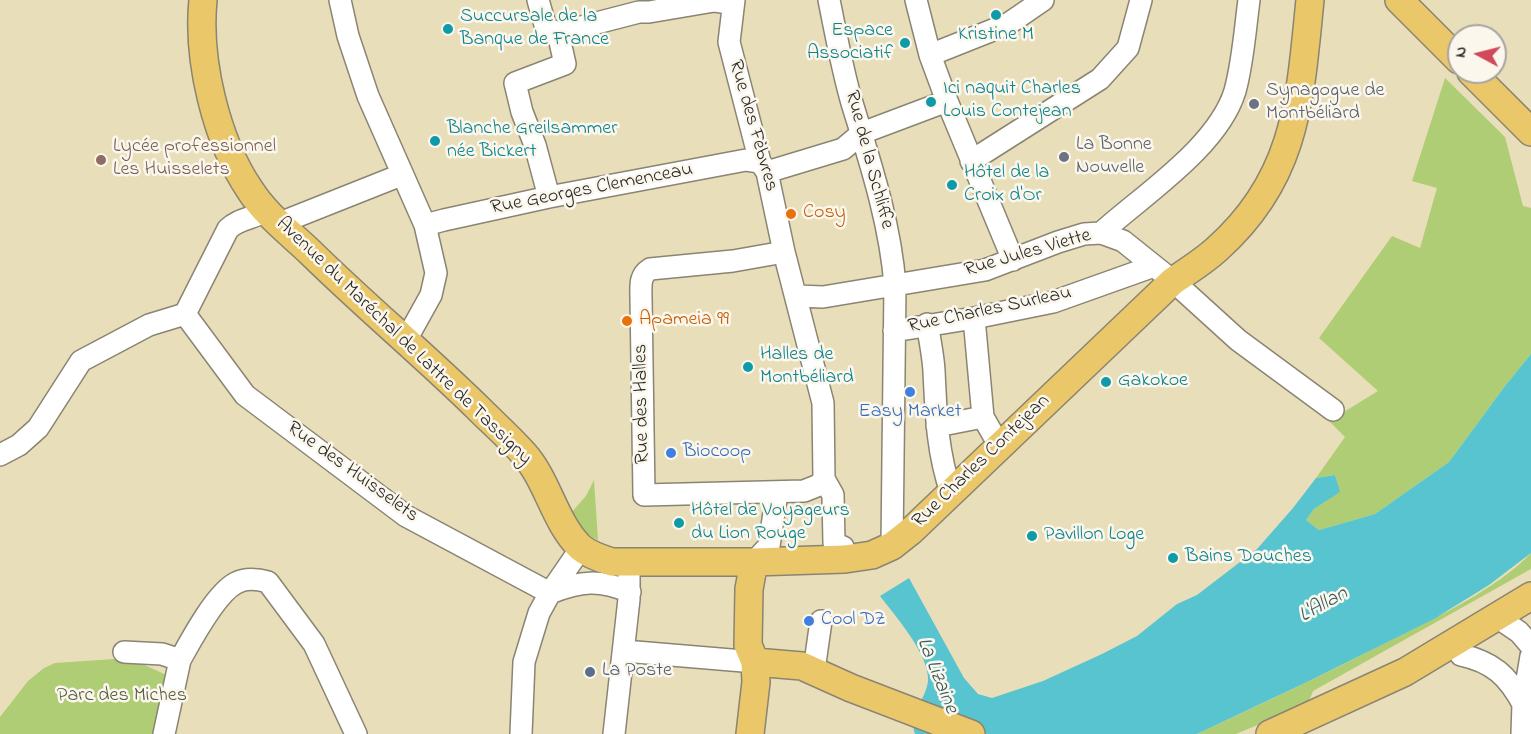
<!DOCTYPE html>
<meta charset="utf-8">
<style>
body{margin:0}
#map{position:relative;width:1531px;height:734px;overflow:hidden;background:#e9deba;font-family:"Indie Flower",sans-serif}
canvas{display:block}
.north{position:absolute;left:1447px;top:24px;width:60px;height:60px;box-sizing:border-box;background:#fbf7ec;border:2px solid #a8a59f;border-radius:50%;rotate:277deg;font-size:16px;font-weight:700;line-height:24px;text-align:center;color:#2b2b2b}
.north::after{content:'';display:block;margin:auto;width:21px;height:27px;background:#d1495b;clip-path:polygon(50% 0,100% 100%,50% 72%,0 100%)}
</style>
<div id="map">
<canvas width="1531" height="734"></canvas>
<div class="north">N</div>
</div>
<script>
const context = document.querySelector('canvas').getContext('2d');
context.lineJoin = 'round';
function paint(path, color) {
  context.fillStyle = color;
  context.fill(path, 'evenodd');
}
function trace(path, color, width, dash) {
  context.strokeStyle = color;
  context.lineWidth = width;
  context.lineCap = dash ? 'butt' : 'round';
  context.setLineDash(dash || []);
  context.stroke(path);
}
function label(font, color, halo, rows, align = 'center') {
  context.font = font + ' "Indie Flower",sans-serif';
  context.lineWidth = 5;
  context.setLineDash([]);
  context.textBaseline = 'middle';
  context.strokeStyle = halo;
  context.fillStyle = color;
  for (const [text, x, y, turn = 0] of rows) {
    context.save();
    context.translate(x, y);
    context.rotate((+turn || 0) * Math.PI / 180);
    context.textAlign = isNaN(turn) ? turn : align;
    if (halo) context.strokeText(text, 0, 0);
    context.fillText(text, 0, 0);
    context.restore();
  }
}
paint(new Path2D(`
 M 1445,78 L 1505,137 L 1523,206 L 1531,208 L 1531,354 L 1505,386 L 1449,462 L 1375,514 L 1319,530 L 1306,520 L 1314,509 L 1339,492 L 1335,475 L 1316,478 L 1345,437 L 1329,421 L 1378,391 L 1319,338 L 1392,236 L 1420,248 L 1437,188 L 1412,181 Z
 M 594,480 L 598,540 C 585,535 578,524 571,513 L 586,496 Z
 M 1531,553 L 1531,569 L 1313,691 L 1308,704 L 1236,734 L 1197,734 C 1262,704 1327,673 1391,640 C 1434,619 1498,588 1531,553 Z
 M 129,658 L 171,677 L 157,734 L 0,734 L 0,717 L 28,681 L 44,668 L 55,663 Z`), '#afcd74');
paint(new Path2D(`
 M 1531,354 L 1531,553 L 1489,585 L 1434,619 L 1305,683 L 1197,734 L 915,734 C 908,715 926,699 928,681 C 930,655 895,616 880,596 L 909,578 L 964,678 L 978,694 L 992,698 L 1043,681 L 1102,654 L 1137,636 L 1177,604 L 1197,595 L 1257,549 L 1293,508 L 1316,478 L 1335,475 L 1340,492 L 1314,509 L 1306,520 L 1319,530 L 1375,514 L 1449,462 L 1505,386 Z`), '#58c4d0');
const minor = new Path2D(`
 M 340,0 L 348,36 L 368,96 L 425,225 L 436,273 L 431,295 L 406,340
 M 538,0 L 546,28 L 558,33
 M 734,0 L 729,42 L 760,162 L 767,172 L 784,252 L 823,403 L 824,479
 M 829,0 C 836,34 842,69 852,103 C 870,162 890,222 895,285 L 892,546
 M 916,0 L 930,55 L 947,101 L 1013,260
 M 558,33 L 639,12 L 649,12 L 714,1 L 733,4
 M 930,55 L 1008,24 L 1043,0
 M 971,161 L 1100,79 L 1128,48 L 1141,0
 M 767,172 L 843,149 L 862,133 L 947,101
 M 549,197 L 535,145 L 522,112 L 515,83 L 565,64 L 558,33
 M 280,223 L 401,175
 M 425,225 L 444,220 L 549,197 L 746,160 L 760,162
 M 1101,233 C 1143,195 1218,147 1235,91 C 1243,62 1245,30 1249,0
 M 784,252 L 733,261 L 650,269 C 639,276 641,286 641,298 L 644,495 L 804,491 L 819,485 L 824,479
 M 797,296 L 823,297 L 985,270 L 1058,242 L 1084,234 L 1101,233 L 1123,241 L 1173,281 L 1238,340 L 1333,410
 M 185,314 L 245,395 L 406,516 L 550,593
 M 974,318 L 983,417 L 999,445
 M 927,324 C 930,340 933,355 934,371 C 936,412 937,452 951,492
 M 894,331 L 974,318 L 1053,302 L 1154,266
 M 937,426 L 983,417
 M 0,455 L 19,445 L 38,428 L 81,361 L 149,325 L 185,314 L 228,229 C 239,218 254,219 267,210
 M 824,479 L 833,495 L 834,543 L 843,547 L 845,559
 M 754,562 L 769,546 L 777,493
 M 550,593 C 581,581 599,579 630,592
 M 1497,617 L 1519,632 L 1531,646
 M 624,651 L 755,662
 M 124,652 L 162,654 L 180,660 C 191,640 216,593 236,583 C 245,578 258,579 268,582 L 314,644 L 356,734
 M 1461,655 C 1493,662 1508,676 1523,704
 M 814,670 L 821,621
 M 164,734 L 180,660
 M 521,734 L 524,662 L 539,613 L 550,593 L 581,548
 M 614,734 L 629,599 L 629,562
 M 1522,734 L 1523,704 L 1531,656`);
const major = new Path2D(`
 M 203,0 C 197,60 216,140 250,190 C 265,214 290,233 310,252 C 365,306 424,355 479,409 C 494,424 510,438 524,454 C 548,481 554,521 580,547 C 588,554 602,559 612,562 L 754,562 L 845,559 L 872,555 L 892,546 L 911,531 L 1173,281 C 1188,271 1204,261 1217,249 C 1297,178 1300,99 1310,0
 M 1399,0 L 1459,60
 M 1471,72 L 1531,132
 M 755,662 L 802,666 L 851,688 L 971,734
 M 750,734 L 756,682 L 755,662 L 748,645 L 749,589 L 754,562
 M 1270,734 L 1405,672 L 1531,596`);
trace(minor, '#8a8472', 24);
trace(major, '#8a8472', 30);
trace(minor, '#fff', 21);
trace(major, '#eac769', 27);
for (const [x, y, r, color] of [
 [996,15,6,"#0f9aa8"],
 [448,29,6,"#0f9aa8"],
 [905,43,6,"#0f9aa8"],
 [931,102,6,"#0f9aa8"],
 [1254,104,6,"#6b7280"],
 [435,141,6,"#0f9aa8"],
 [1064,157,6,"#6b7280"],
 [101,160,6,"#8d6e63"],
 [952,185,6,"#0f9aa8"],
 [791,214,6,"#e8710a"],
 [627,321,6,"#e8710a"],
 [748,367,6,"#0f9aa8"],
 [1106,382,6,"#0f9aa8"],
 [910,392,6,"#3f7fe0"],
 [671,453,6,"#3f7fe0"],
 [679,523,6,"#0f9aa8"],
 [1032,536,6,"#0f9aa8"],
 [1173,558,6,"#0f9aa8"],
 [809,621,6,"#3f7fe0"],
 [590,672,6,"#5c6f8a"]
]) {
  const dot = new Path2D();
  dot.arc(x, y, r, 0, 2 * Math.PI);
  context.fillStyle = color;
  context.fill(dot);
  trace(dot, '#fbf7ec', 2);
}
label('20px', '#0d838f', '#fbf7ec', [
 ["Succursale de la",460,18],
 ["Banque de France",460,41],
 ["Espace",893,32,"right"],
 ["Associatif",893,55,"right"],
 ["Kristine M",996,36,"center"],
 ["Ici naquit Charles",943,90],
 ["Louis Contejean",943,113],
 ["Blanche Greilsammer",447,130],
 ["née Bickert",447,153],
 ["Hôtel de la",964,174],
 ["Croix d'Or",964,197],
 ["Halles de",760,356],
 ["Montbéliard",760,379],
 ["Gakokoe",1118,382],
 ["Hôtel de Voyageurs",691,512],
 ["du Lion Rouge",691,535],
 ["Pavillon Loge",1044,536],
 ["Bains Douches",1185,558]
], 'left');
label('20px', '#5b616d', '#fbf7ec', [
 ["Synagogue de",1266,92],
 ["Montbéliard",1266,115],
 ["La Bonne",1076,146],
 ["Nouvelle",1076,169]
], 'left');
label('20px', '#2b2b2b', '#fbf7ec', [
 ["Rue des Fèbvres",752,126,74],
 ["Rue de la Schliffe",868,160,75],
 ["Rue Georges Clemenceau",592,190,-11],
 ["Rue Jules Viette",1028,254,-16],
 ["Rue Charles Surleau",990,311,-12],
 ["Avenue du Maréchal de Lattre de Tassigny",403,342,44],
 ["Rue des Halles",643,404,-91],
 ["Rue Charles Contejean",982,462,-44],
 ["Rue des Huisselets",352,473,36]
]);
label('20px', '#785e54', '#fbf7ec', [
 ["Lycée professionnel",113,148],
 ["Les Huisselets",113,171]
], 'left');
label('20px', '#c56008', '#fbf7ec', [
 ["Cosy",803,214],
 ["Apameia 99",639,321]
], 'left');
label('20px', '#366cbe', '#fbf7ec', [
 ["Easy Market",910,413,"center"],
 ["Biocoop",683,453],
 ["Cool DZ",821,621]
], 'left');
label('20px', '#4e5e75', '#fbf7ec', [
 ["La Poste",602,672]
], 'left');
label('20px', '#535c41', '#fbf7ec', [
 ["Parc des Miches",122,697]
]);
label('italic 21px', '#38595d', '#fbf7ec', [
 ["L'Allan",1324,606,-29],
 ["La Lizaine",936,676,68]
]);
</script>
